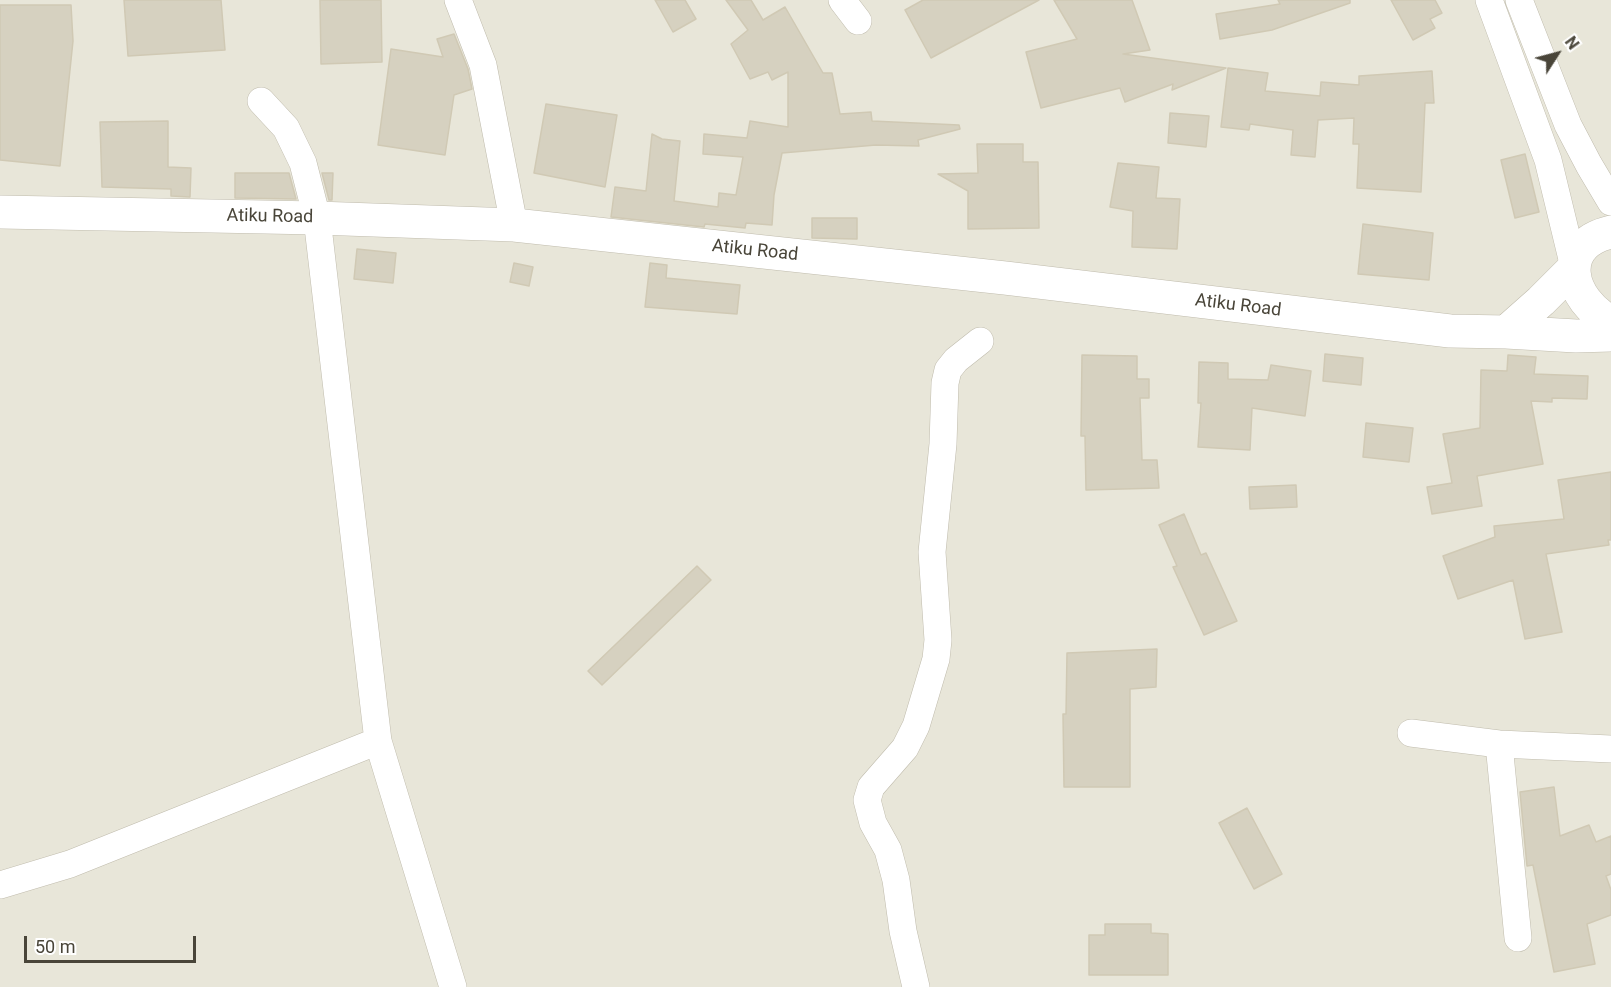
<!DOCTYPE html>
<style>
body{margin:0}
#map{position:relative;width:1611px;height:987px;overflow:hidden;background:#f5f3eb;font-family:Roboto,sans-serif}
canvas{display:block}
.north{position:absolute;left:1527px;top:24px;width:60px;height:60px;-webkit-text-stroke:4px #fff;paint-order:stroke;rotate:54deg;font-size:16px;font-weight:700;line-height:24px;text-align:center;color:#494539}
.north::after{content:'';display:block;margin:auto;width:21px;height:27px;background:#494539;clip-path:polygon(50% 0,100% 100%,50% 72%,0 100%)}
.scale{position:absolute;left:24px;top:936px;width:172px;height:27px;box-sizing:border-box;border:3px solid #494539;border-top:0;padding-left:8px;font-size:18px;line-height:21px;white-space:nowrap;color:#494539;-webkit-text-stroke:4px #fff;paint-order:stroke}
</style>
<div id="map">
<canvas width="1611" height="987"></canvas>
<div class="north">N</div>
<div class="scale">50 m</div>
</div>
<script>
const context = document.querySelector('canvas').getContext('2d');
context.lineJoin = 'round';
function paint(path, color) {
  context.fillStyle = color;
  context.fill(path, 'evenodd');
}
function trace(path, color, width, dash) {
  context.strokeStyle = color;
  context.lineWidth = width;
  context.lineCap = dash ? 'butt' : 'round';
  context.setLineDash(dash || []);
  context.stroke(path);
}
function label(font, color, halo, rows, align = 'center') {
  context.font = font + ' Roboto,sans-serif';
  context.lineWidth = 5;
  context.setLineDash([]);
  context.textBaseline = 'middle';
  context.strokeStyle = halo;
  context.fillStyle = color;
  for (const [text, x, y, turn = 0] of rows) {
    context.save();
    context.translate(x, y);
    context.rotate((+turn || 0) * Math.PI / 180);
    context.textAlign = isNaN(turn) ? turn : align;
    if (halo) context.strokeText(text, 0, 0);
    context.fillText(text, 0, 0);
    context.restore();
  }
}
paint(new Path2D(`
 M 0,0 L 1611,0 L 1611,987 L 0,987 Z`), '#e8e6d9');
const building = new Path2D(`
 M 124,0 L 221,0 L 225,50 L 128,56 Z
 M 320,0 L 381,0 L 382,62 L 321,64 Z
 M 655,0 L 685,0 L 696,19 L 673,32 Z
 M 726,0 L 751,0 L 763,20 L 785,7 L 823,73 L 832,73 L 840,114 L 871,112 L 872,121 L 959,125 L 960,129 L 918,140 L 919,146 L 876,145 L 782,153 L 774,195 L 772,225 L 746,223 L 745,228 L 705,224 L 704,227 L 611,217 L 615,187 L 646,191 L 652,134 L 662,139 L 680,141 L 674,201 L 718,207 L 719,193 L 736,195 L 743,157 L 703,154 L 704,134 L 747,138 L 750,121 L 788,127 L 788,72 L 772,80 L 768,72 L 750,79 L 731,44 L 748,30 Z
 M 923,0 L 1039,0 L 931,58 L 905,10 Z
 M 1054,0 L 1132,0 L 1150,50 L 1123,54 L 1226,68 L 1172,90 L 1173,84 L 1125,102 L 1120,88 L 1041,108 L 1026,52 L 1077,39 Z
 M 1278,0 L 1350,0 L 1350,3 L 1272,30 L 1220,39 L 1216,14 L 1280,4 Z
 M 1391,0 L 1435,0 L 1442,13 L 1430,19 L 1435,28 L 1413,40 Z
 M 0,5 L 71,5 L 73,41 L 60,166 L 0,160 Z
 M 454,34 L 468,69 L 472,89 L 454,95 L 445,155 L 378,145 L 391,49 L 443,57 L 437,39 Z
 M 1228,68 L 1268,73 L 1265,91 L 1320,96 L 1321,82 L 1359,85 L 1359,76 L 1432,71 L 1434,103 L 1425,103 L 1421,192 L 1357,188 L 1359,144 L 1353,144 L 1354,118 L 1318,120 L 1315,157 L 1291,155 L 1293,130 L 1250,124 L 1249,130 L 1221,127 Z
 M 546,104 L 617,115 L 605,187 L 534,173 Z
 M 1170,113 L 1209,116 L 1206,147 L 1168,143 Z
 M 168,121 L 168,167 L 191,168 L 190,197 L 171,196 L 171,189 L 102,187 L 100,122 Z
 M 977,144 L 1023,144 L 1023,162 L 1038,162 L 1039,228 L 968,229 L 968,191 L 938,174 L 978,173 Z
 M 1525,154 L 1539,212 L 1515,218 L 1501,160 Z
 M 1118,163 L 1159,167 L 1156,198 L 1180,199 L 1177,249 L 1132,247 L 1133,211 L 1110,207 Z
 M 235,173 L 289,173 L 296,199 L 235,198 Z
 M 322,173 L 333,173 L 332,200 L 329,200 Z
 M 812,218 L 857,218 L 857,239 L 812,238 Z
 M 1363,224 L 1433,233 L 1429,280 L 1358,274 Z
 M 357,249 L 396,253 L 393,283 L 354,279 Z
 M 514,263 L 533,267 L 529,286 L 510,282 Z
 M 650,263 L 667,265 L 666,278 L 740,285 L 737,314 L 645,307 Z
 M 1325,354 L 1363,358 L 1361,385 L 1323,381 Z
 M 1082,355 L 1137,356 L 1137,379 L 1149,379 L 1149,398 L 1140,398 L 1142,460 L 1157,460 L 1159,488 L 1086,490 L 1085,436 L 1081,436 Z
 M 1508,355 L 1536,357 L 1534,374 L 1588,376 L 1587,399 L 1552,398 L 1552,402 L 1531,401 L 1543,464 L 1477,476 L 1482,506 L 1432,514 L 1427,487 L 1452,483 L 1443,434 L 1480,428 L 1481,370 L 1507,371 Z
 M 1199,362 L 1228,363 L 1228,379 L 1268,380 L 1271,365 L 1311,371 L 1305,416 L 1252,408 L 1250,450 L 1198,447 L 1201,403 L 1198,403 Z
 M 1366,423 L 1413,428 L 1409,462 L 1363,457 Z
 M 1611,472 L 1611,540 L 1608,540 L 1609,545 L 1546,554 L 1562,632 L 1525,639 L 1513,580 L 1458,599 L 1443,556 L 1495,537 L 1494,526 L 1564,519 L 1558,480 Z
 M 1296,485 L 1297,507 L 1250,509 L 1249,487 Z
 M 1184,514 L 1201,555 L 1206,553 L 1237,621 L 1204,635 L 1173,567 L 1177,566 L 1159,525 Z
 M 697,566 L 711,580 L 602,685 L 588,671 Z
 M 1157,649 L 1156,687 L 1130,689 L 1130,787 L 1064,787 L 1063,714 L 1066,714 L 1067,653 Z
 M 1554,787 L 1560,836 L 1589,825 L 1596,842 L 1611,836 L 1611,874 L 1606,876 L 1611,890 L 1611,915 L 1587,924 L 1595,964 L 1554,972 L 1533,865 L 1527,866 L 1520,792 Z
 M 1247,808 L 1282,874 L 1254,889 L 1219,823 Z
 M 1105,924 L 1151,924 L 1151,933 L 1168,934 L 1168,975 L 1089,975 L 1089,935 L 1105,935 Z`);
paint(building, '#d6d1c0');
trace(building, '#d0c9b4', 1.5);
const minor = new Path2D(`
 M 458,0 L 483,65 L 514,225
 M 842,0 L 858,21
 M 1489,0 L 1548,160 L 1573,263
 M 1519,0 L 1568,125 L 1589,165 L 1611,202
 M 261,101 L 286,128 L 303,163 L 317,218 L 378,741 L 453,987
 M 1411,733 L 1499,744 L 1611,749
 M 1499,744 L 1518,938
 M 0,885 L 70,864 L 378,741
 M 916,987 L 903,931 L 896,880 L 888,850 L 873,823 L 867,800 L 871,787 L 905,748 L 916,726 L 936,659 L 938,640 L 932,552 L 943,444 L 945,383 L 948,370 L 956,360 L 980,341`);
const tertiary = new Path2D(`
 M 0,212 L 317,218 L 514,225 L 1005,278 L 1450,331 L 1506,332 L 1576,336 L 1611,335
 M 1611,232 C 1555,245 1569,300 1611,322
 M 1506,332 L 1541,301 L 1573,269`);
trace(minor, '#c0bcad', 28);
trace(tertiary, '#c0bcad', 34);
trace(minor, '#fff', 27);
trace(tertiary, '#fff', 33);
label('18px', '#494539', '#fff', [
 ["Atiku Road",270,217,1],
 ["Atiku Road",755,251,6],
 ["Atiku Road",1238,306,7]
]);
</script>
